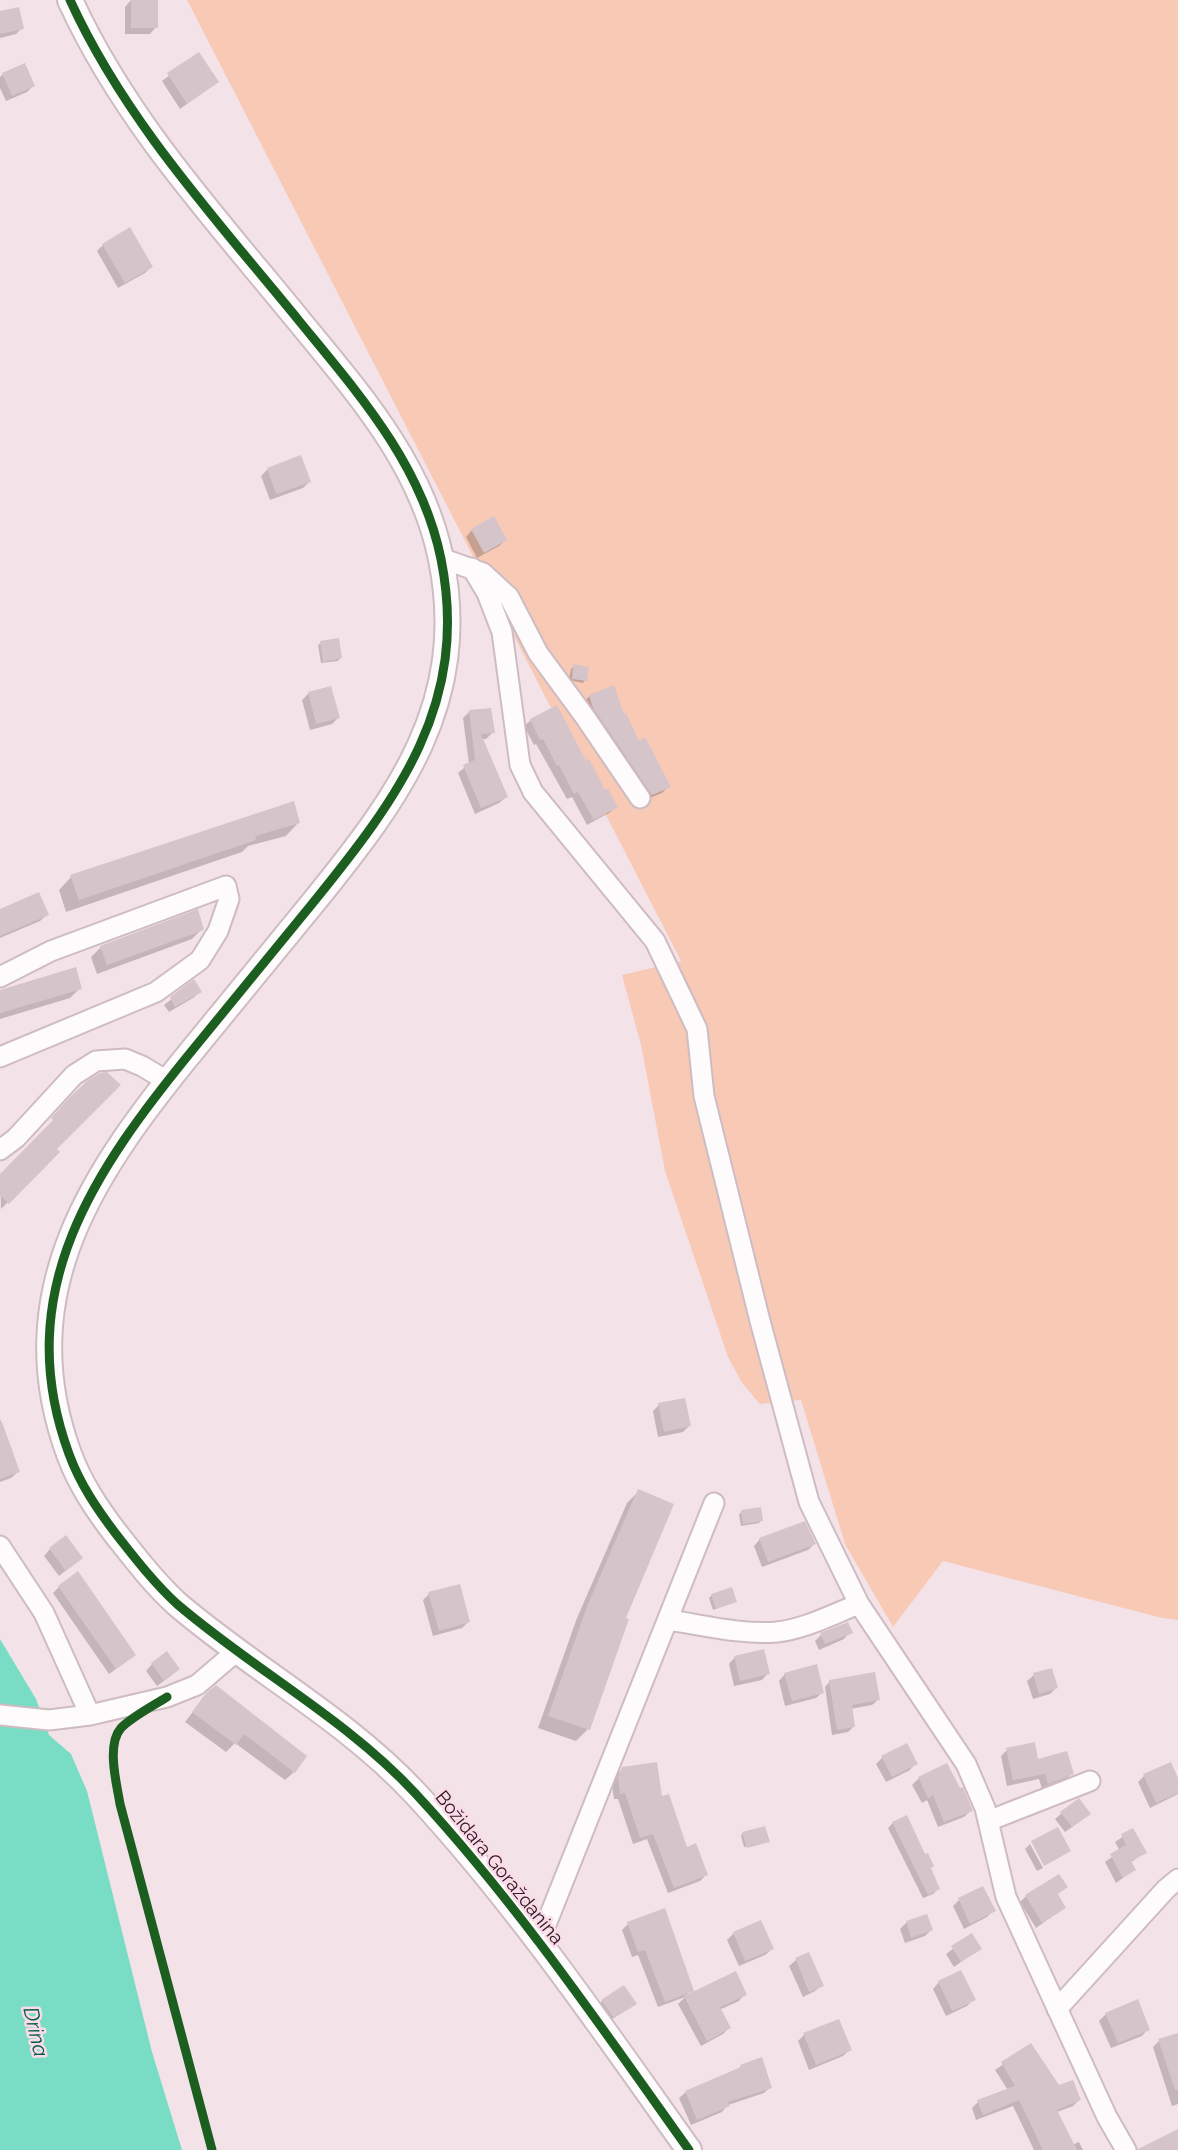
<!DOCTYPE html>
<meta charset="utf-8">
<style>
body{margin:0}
canvas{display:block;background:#f4e2e9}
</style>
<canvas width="1178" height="2150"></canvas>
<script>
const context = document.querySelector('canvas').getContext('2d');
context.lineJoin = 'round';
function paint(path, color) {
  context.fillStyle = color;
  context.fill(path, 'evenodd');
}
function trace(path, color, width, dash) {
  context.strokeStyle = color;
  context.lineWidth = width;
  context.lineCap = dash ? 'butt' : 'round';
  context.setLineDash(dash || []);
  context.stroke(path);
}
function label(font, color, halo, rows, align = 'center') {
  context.font = font + ' Raleway,sans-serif';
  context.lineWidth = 5;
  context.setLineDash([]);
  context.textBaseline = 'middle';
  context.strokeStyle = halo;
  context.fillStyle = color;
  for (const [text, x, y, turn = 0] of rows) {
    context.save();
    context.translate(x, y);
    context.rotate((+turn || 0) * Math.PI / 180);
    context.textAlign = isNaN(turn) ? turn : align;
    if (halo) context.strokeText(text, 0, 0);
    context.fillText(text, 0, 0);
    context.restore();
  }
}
paint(new Path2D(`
 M 187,0 L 1178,0 L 1178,1620 L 1162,1618 L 943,1561 L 893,1627 L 845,1544 L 801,1400 L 760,1404 L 742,1383 L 728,1357 L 665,1171 L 641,1045 L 622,975 L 681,961 Z`), '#f8cab6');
paint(new Path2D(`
 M 0,1639 L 36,1699 L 49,1735 L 71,1754 L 87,1791 L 152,2052 L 182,2150 L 0,2150 Z`), '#79dcc4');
paint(new Path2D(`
 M 131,0 L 156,27 L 150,34 L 125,34 L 125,7 Z
 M 0,13 L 22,28 L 16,34 L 0,38 Z
 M 198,54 L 217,82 L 180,109 L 162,81 Z
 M 3,74 L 33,86 L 27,92 L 6,101 L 0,88 L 0,77 Z
 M 103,245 L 151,267 L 145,273 L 118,288 L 97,251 Z
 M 268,469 L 309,482 L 303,488 L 270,500 L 261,476 Z
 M 472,530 L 505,540 L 499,546 L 477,558 L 466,537 Z
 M 321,643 L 340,658 L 338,661 L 321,663 L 318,645 Z
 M 574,666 L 585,680 L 583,683 L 569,680 L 571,669 Z
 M 309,693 L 338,718 L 332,724 L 310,730 L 302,700 Z
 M 590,696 L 638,743 L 669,786 L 662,793 L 645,800 L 583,702 Z
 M 469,712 L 493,732 L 486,739 L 481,739 L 506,797 L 499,803 L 475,814 L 458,773 L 469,764 L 463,718 Z
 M 531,720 L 585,763 L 616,807 L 609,813 L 587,825 L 572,797 L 567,799 L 536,744 L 534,745 L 524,726 Z
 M 298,823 L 286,836 L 248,846 L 242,852 L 66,912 L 59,890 L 71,877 Z
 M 0,911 L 47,915 L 40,921 L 0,938 Z
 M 202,929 L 192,939 L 97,974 L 91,957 L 101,947 Z
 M 194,982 L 200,992 L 193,998 L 169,1012 L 164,1005 Z
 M 80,988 L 70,998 L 0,1019 L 0,992 Z
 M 90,1082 L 54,1149 L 58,1152 L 1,1209 L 0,1177 Z
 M 659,1405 L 689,1426 L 683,1432 L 658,1437 L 653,1411 Z
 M 0,1419 L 18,1472 L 11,1478 L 0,1482 Z
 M 639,1491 L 624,1619 L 627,1620 L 588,1729 L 576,1741 L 538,1728 L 577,1618 L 627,1503 Z
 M 741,1512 L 761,1520 L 759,1523 L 741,1526 L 739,1515 Z
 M 760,1539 L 814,1544 L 808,1550 L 762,1567 L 754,1546 Z
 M 50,1549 L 74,1564 L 59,1576 L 44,1556 Z
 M 59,1587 L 127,1661 L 109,1674 L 53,1593 Z
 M 429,1594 L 468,1622 L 462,1628 L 433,1636 L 423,1600 Z
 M 712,1595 L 735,1601 L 713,1610 L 709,1598 Z
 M 850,1632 L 844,1639 L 819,1650 L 815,1641 L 821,1635 Z
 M 735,1657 L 768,1673 L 762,1680 L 734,1686 L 729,1664 Z
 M 152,1664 L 172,1675 L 157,1686 L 146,1671 Z
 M 785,1674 L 823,1692 L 816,1698 L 785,1706 L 779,1681 Z
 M 1034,1675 L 1056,1688 L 1050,1694 L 1033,1699 L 1027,1681 Z
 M 830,1681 L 878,1700 L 872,1705 L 850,1709 L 853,1727 L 848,1732 L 832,1735 L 825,1687 Z
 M 207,1694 L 294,1772 L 285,1780 L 235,1743 L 226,1752 L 185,1722 Z
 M 1007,1750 L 1037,1761 L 1072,1774 L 1065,1780 L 1042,1789 L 1039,1779 L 1007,1786 L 1001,1756 Z
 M 882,1758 L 916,1763 L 910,1770 L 886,1782 L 876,1764 Z
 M 623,1769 L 661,1799 L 686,1849 L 706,1875 L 700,1881 L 668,1893 L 647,1839 L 633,1844 L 618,1799 L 614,1799 L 612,1785 L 616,1775 Z
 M 1144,1776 L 1178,1783 L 1178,1794 L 1150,1808 L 1138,1782 Z
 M 919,1778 L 971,1810 L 964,1817 L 938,1827 L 927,1800 L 922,1803 L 912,1785 Z
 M 1062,1813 L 1082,1820 L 1065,1832 L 1055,1819 Z
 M 893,1823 L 924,1856 L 938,1889 L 933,1894 L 923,1898 L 888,1828 Z
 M 1133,1830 L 1144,1853 L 1130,1863 L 1134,1870 L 1116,1883 L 1105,1862 L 1120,1851 L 1115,1842 Z
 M 743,1833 L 767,1841 L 744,1847 L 741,1836 Z
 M 1030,1844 L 1043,1868 L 1037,1871 L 1025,1849 Z
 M 1065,1887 L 1056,1895 L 1064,1908 L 1036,1928 L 1020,1902 L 1026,1896 Z
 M 959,1900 L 993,1911 L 987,1917 L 964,1929 L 953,1906 Z
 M 926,1916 L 931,1930 L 925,1936 L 905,1943 L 900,1929 L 906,1923 Z
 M 628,1924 L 692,1990 L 686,1996 L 745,1994 L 739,2001 L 719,2010 L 729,2028 L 723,2034 L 701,2046 L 678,2004 L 685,1997 L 658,2007 L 638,1955 L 632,1957 L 622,1930 Z
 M 734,1933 L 772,1949 L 765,1955 L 739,1966 L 727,1940 Z
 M 971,1936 L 979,1949 L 954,1967 L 946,1954 Z
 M 808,1954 L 822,1985 L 815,1991 L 803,1997 L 789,1966 L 796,1960 Z
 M 939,1982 L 973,2000 L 967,2006 L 946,2016 L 933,1989 Z
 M 602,2001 L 634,2003 L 607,2023 L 596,2007 Z
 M 1106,2014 L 1148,2029 L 1142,2036 L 1111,2048 L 1099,2021 Z
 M 804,2035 L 850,2050 L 843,2056 L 809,2070 L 798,2041 Z
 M 1159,2041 L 1178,2045 L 1178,2104 L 1172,2106 L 1153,2047 Z
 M 1031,2045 L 1058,2087 L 1079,2100 L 1073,2106 L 1057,2112 L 1072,2145 L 1079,2142 L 1083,2150 L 1034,2150 L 1013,2106 L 976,2120 L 972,2108 L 978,2102 L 1008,2090 L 995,2070 Z
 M 741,2066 L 770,2087 L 764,2093 L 728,2105 L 722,2112 L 691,2125 L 679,2098 L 686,2092 L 737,2070 Z`), '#0003');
paint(new Path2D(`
 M 131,0 L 158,0 L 158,28 L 131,28 Z
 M 19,7 L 24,29 L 0,34 L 0,11 Z
 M 199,52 L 219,82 L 187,104 L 167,73 Z
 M 25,63 L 35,86 L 12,96 L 2,73 Z
 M 130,227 L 153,267 L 125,283 L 102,244 Z
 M 301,455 L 311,482 L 276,494 L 267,468 Z
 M 494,516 L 507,540 L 484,553 L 471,529 Z
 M 339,638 L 342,658 L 323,662 L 320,641 Z
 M 573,664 L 589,667 L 587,681 L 572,679 Z
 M 614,685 L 624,714 L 626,713 L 639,741 L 645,737 L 671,787 L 652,795 L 593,708 L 589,695 Z
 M 331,686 L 340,718 L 316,724 L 308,692 Z
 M 557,705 L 586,761 L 589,759 L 605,790 L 608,789 L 618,807 L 594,820 L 578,792 L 574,794 L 559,765 L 557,766 L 543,739 L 540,740 L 530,719 Z
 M 491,708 L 495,733 L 481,734 L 508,797 L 481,808 L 463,765 L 475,760 L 469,710 Z
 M 294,801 L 300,823 L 255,836 L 256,840 L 79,900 L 70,875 Z
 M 39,892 L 49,915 L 0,936 L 0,909 Z
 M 198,909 L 204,930 L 107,965 L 100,946 Z
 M 76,967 L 82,989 L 0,1013 L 0,990 Z
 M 194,979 L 202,992 L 175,1007 L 170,997 Z
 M 107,1072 L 121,1085 L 57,1149 L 60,1152 L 9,1204 L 0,1195 L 0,1174 L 53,1120 L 51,1118 L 68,1099 L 88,1080 L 100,1073 Z
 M 685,1398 L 691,1426 L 664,1432 L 658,1403 Z
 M 2,1422 L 20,1472 L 0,1479 L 0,1423 Z
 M 638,1489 L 674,1504 L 626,1618 L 629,1619 L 590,1730 L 548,1716 L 588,1604 Z
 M 761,1507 L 763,1521 L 743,1524 L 741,1510 Z
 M 805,1521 L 816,1544 L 768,1562 L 759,1538 Z
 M 66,1535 L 83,1558 L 66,1571 L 49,1548 Z
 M 78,1571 L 136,1655 L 116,1669 L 58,1586 Z
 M 460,1584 L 470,1622 L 439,1631 L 428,1592 Z
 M 732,1587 L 737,1602 L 716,1609 L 711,1594 Z
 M 848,1622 L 853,1633 L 825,1644 L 820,1633 Z
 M 764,1649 L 770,1674 L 740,1681 L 734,1656 Z
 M 167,1651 L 180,1669 L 164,1681 L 151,1663 Z
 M 817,1664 L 824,1693 L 792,1701 L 784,1673 Z
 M 1052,1668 L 1058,1688 L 1039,1694 L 1033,1673 Z
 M 875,1672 L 880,1700 L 852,1705 L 855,1727 L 837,1730 L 829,1680 Z
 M 216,1685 L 307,1756 L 295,1773 L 244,1734 L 236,1745 L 192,1712 L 206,1693 Z
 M 1035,1742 L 1038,1759 L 1067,1751 L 1074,1774 L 1048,1784 L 1045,1774 L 1013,1780 L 1006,1748 Z
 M 907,1743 L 918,1764 L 892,1777 L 881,1756 Z
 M 657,1762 L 662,1796 L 669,1794 L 687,1847 L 696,1843 L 708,1875 L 674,1888 L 653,1834 L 640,1838 L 625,1793 L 620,1794 L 618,1778 L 622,1767 Z
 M 1171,1762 L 1178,1778 L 1178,1793 L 1156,1803 L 1143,1774 Z
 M 947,1763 L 960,1788 L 963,1787 L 973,1811 L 944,1822 L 933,1795 L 928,1798 L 918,1777 Z
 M 1079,1798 L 1091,1814 L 1072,1827 L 1060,1812 Z
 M 907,1815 L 925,1854 L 928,1853 L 934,1866 L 931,1868 L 940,1889 L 928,1895 L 892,1822 Z
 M 765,1826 L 770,1842 L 747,1848 L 742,1832 Z
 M 1058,1827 L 1071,1851 L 1044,1866 L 1031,1841 Z
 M 1133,1828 L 1147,1853 L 1131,1861 L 1136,1870 L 1123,1878 L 1110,1854 L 1126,1845 L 1121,1834 Z
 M 1059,1874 L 1068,1887 L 1058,1894 L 1066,1908 L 1042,1923 L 1025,1895 Z
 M 983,1886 L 996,1911 L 970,1924 L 958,1898 Z
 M 665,1908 L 694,1991 L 665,2002 L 645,1950 L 638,1952 L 627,1922 Z
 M 927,1914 L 933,1930 L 911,1938 L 906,1921 Z
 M 761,1920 L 774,1949 L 745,1961 L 733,1932 Z
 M 972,1933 L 982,1949 L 961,1962 L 951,1946 Z
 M 809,1952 L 824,1986 L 809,1992 L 795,1958 Z
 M 961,1970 L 976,2000 L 952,2011 L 938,1981 Z
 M 736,1971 L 747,1995 L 720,2007 L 731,2028 L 707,2041 L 684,1996 Z
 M 624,1985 L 637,2004 L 614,2018 L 601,2000 Z
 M 1138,1999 L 1150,2030 L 1118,2043 L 1105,2013 Z
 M 839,2019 L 852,2050 L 816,2065 L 803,2033 Z
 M 1178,2033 L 1178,2090 L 1175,2090 L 1158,2039 Z
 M 1031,2043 L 1059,2085 L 1073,2080 L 1081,2100 L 1057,2110 L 1077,2150 L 1043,2150 L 1019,2100 L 983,2115 L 977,2100 L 1015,2086 L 1001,2062 Z
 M 762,2057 L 772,2088 L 728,2102 L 730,2106 L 697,2120 L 685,2091 L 741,2067 L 740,2065 Z
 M 1178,2129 L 1178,2150 L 1138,2150 L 1138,2149 Z`), '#d6c4cb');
const minor = new Path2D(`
 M 441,558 L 483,573 L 509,597 L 538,653 L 585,717 L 640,798
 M 472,568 L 487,593 L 502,632 L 520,765 L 533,792 L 655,941 L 697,1029 L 704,1096 L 760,1321 L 809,1502 L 859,1604 L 966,1764 L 985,1808 L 1006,1897 L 1107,2117 L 1126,2150
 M 0,977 L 51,951 L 226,886 L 229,899 L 218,931 L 200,960 L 156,992 L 0,1057
 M 0,1150 L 16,1138 L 74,1075 L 96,1061 L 125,1059 L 142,1066 L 167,1081
 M 0,1546 L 44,1613 L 90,1715
 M 668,1620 C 703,1625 741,1635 777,1632 C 805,1629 833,1614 859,1604
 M 0,1715 L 49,1720 L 90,1715 L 167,1697 L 197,1685 L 238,1650
 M 988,1821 L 1090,1781
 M 539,1942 L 714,1503
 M 1057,2009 L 1166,1889 L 1178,1879`);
const major = new Path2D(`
 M 70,0 C 125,121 217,220 300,322 C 359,394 422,465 441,559 C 470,703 398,798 312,904 C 273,951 234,999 195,1047 C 95,1169 9,1291 69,1454 C 80,1484 97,1509 116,1534 C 135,1558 154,1583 177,1604 C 254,1670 345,1718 415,1793 C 517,1903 602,2028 689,2150`);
trace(minor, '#cebcc2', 23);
trace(major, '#cebcc2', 28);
trace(minor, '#fdfbfc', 19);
trace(major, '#fdfbfc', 24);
trace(new Path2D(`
 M 70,0 C 125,121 217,220 300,322 C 359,394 422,465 441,559 C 470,703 398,798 312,904 C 273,951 234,999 195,1047 C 95,1169 9,1291 69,1454 C 80,1484 97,1509 116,1534 C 135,1558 154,1583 177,1604 C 254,1670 345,1718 415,1793 C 517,1903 602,2028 689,2150
 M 167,1697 C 153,1706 133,1716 121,1728 C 106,1745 117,1785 120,1804 L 212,2150`), '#1b5e20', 9);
label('19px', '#2b1820', '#fbdbe7', [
 ["Božidara Goraždanina",499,1868,51]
]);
label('italic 21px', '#055b49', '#fbdbe7', [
 ["Drina",35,2032,77]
]);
</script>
